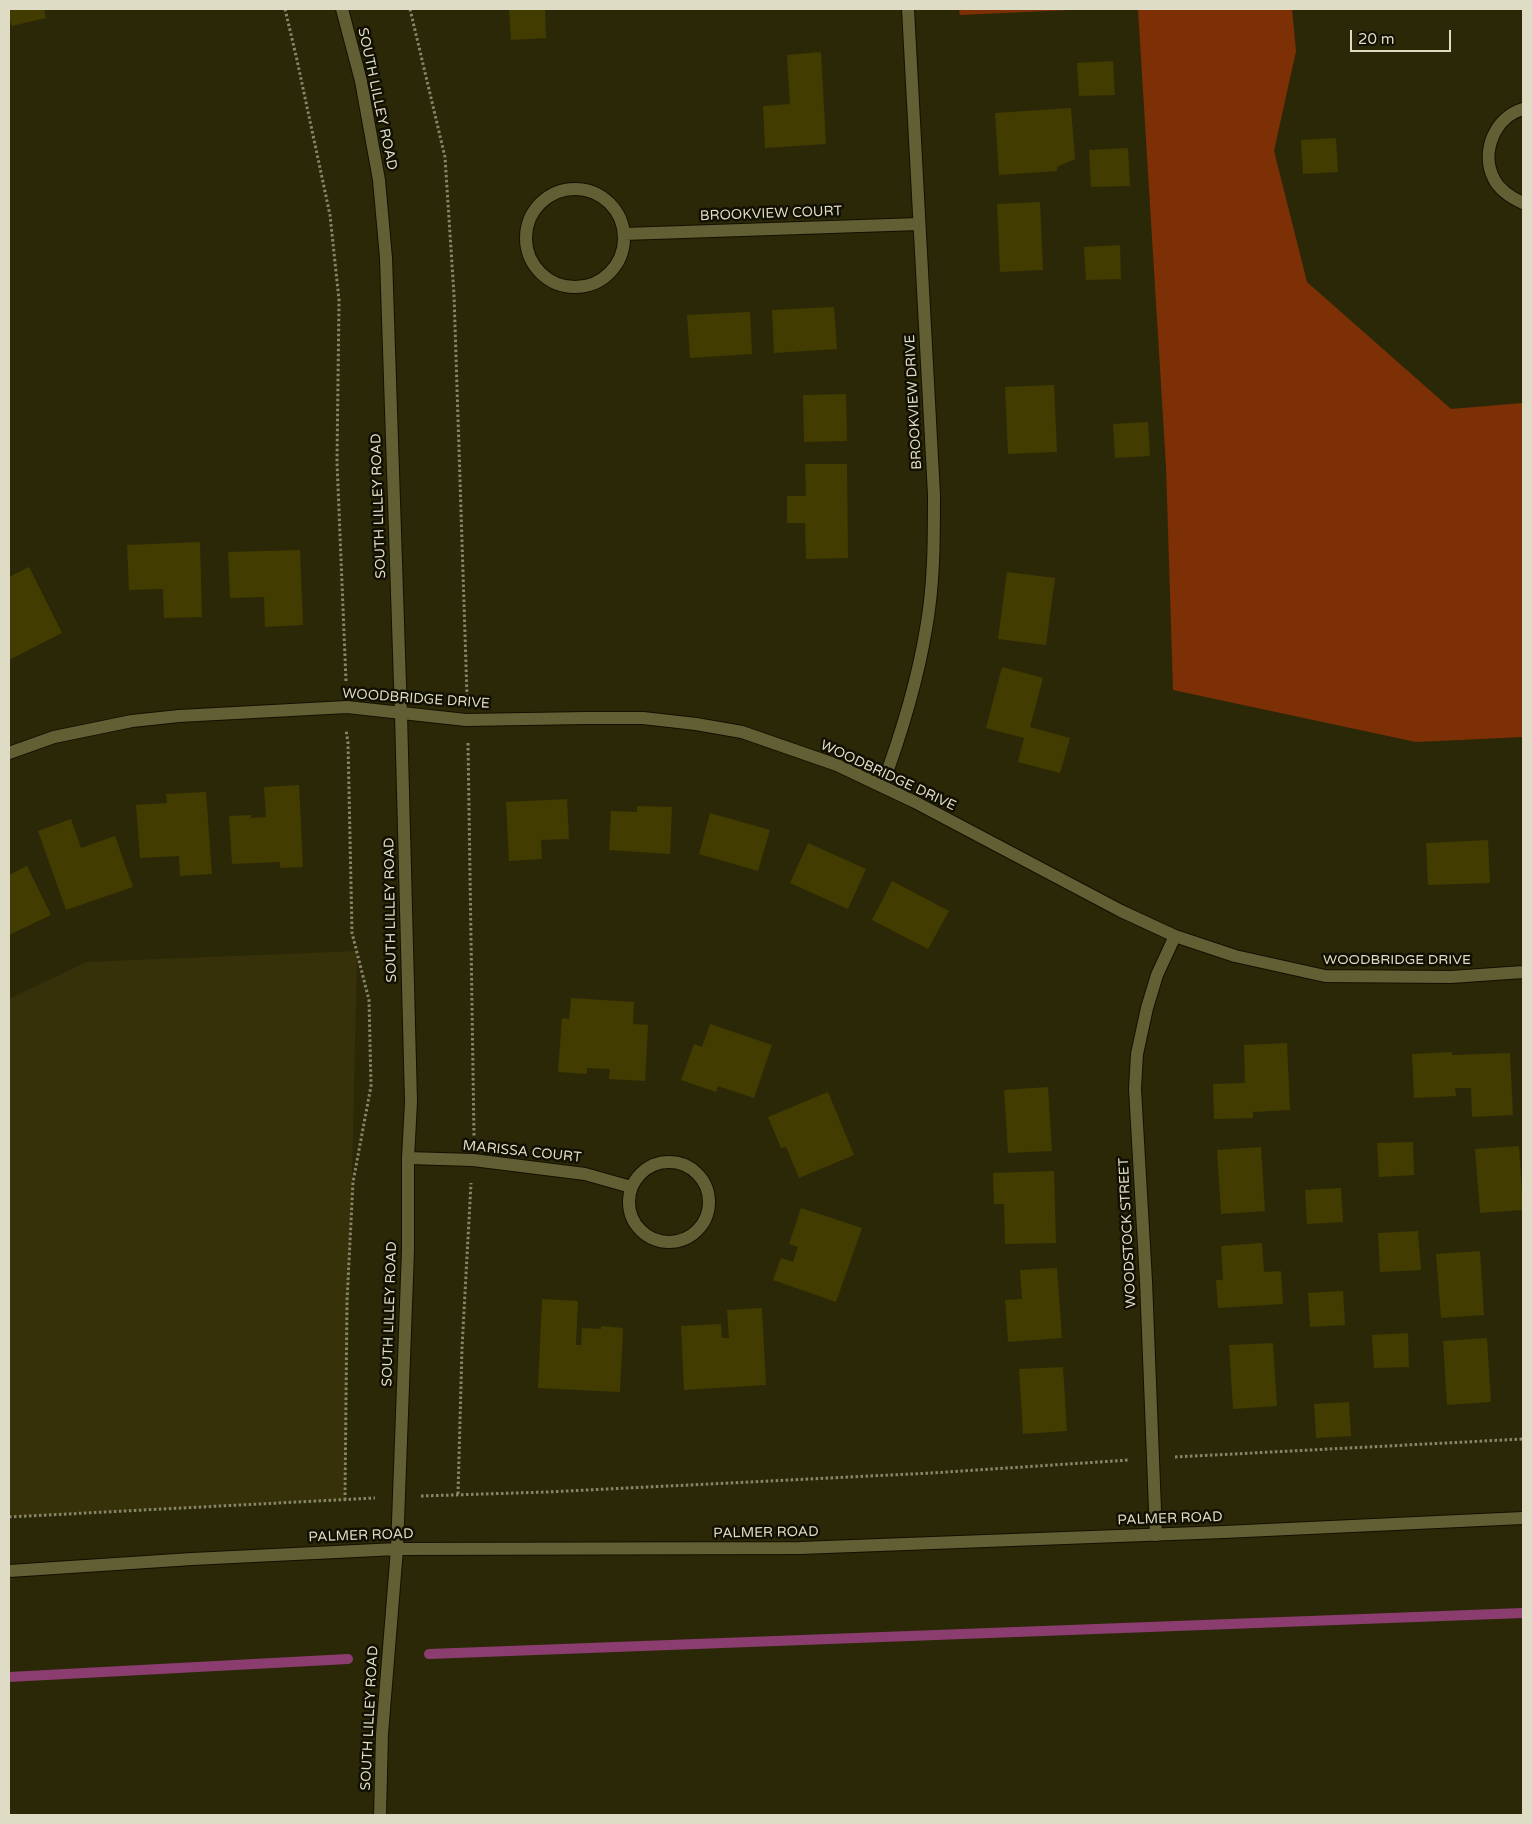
<!DOCTYPE html>
<style>
body{margin:0}
#map{position:relative;width:1532px;height:1824px;overflow:hidden;background:#2b2807;font-family:"Varela Round",sans-serif}
canvas{display:block}
.frame{position:absolute;inset:0;border:10px solid #dedcc5;pointer-events:none}
.scale{position:absolute;left:1350px;top:30px;width:101px;height:22px;box-sizing:border-box;border:2px solid #dedcc5;border-top:0;padding-left:6px;font-size:15px;line-height:18px;white-space:nowrap;color:#dedcc5;-webkit-text-stroke:4px #121002;paint-order:stroke}
</style>
<div id="map">
<canvas width="1532" height="1824"></canvas>
<div class="frame"></div>
<div class="scale">20 m</div>
</div>
<script>
const context = document.querySelector('canvas').getContext('2d');
context.lineJoin = 'round';
function paint(path, color) {
  context.fillStyle = color;
  context.fill(path, 'evenodd');
}
function trace(path, color, width, dash) {
  context.strokeStyle = color;
  context.lineWidth = width;
  context.lineCap = dash ? 'butt' : 'round';
  context.setLineDash(dash || []);
  context.stroke(path);
}
function label(font, color, halo, rows, align = 'center') {
  context.font = font + ' "Varela Round",sans-serif';
  context.lineWidth = 5;
  context.setLineDash([]);
  context.textBaseline = 'middle';
  context.strokeStyle = halo;
  context.fillStyle = color;
  for (const [text, x, y, turn = 0] of rows) {
    context.save();
    context.translate(x, y);
    context.rotate((+turn || 0) * Math.PI / 180);
    context.textAlign = isNaN(turn) ? turn : align;
    if (halo) context.strokeText(text, 0, 0);
    context.fillText(text, 0, 0);
    context.restore();
  }
}
paint(new Path2D(`
 M 357,951 L 345,1500 L 9,1517 L 9,999 L 86,962 Z`), '#363109');
paint(new Path2D(`
 M 959,9 L 1091,9 L 960,15 Z
 M 1138,9 L 1292,9 L 1296,51 L 1274,151 L 1307,282 L 1451,409 L 1523,403 L 1523,737 L 1416,742 L 1173,690 L 1166,466 Z`), '#7d3005');
trace(new Path2D(`
 M 429,1654 L 1523,1613
 M 9,1677 L 348,1659`), '#8c3d70', 10);
paint(new Path2D(`
 M 9,9 L 44,9 L 46,18 L 12,26 L 10,21 L 9,22 Z
 M 509,9 L 545,9 L 546,38 L 511,40 Z
 M 821,52 L 826,144 L 765,148 L 763,106 L 790,104 L 787,55 Z
 M 1113,61 L 1115,95 L 1079,96 L 1077,63 Z
 M 1071,108 L 1075,159 L 1057,167 L 1057,171 L 999,175 L 995,113 Z
 M 1336,138 L 1338,172 L 1303,174 L 1301,140 Z
 M 1128,148 L 1130,186 L 1091,187 L 1089,150 Z
 M 1040,202 L 1043,270 L 1000,272 L 997,204 Z
 M 1120,245 L 1121,279 L 1086,280 L 1084,247 Z
 M 834,307 L 837,349 L 774,353 L 772,310 Z
 M 750,312 L 752,354 L 690,358 L 687,315 Z
 M 1054,385 L 1057,452 L 1008,454 L 1005,387 Z
 M 846,394 L 847,441 L 804,442 L 803,395 Z
 M 1148,422 L 1150,456 L 1115,458 L 1113,424 Z
 M 805,464 L 847,464 L 848,558 L 806,559 L 805,523 L 787,523 L 787,496 L 806,496 Z
 M 200,542 L 202,617 L 164,618 L 163,589 L 129,590 L 127,545 Z
 M 300,550 L 303,625 L 265,627 L 264,597 L 230,598 L 228,552 Z
 M 29,567 L 62,633 L 9,660 L 9,577 Z
 M 1007,572 L 1055,578 L 1046,645 L 998,639 Z
 M 1002,667 L 1043,678 L 1030,727 L 1070,738 L 1060,773 L 1018,762 L 1024,738 L 986,728 Z
 M 299,785 L 303,867 L 280,868 L 280,862 L 232,864 L 229,816 L 251,815 L 251,818 L 266,817 L 264,787 Z
 M 206,792 L 212,874 L 180,876 L 179,856 L 140,858 L 136,805 L 167,803 L 166,794 Z
 M 567,799 L 569,839 L 541,840 L 542,859 L 509,861 L 506,802 Z
 M 637,806 L 672,807 L 670,854 L 609,850 L 611,811 L 637,812 Z
 M 710,813 L 770,830 L 758,871 L 699,854 Z
 M 71,819 L 81,848 L 115,836 L 133,887 L 66,910 L 38,831 Z
 M 1488,840 L 1490,883 L 1428,885 L 1426,843 Z
 M 808,843 L 866,869 L 848,909 L 790,883 Z
 M 27,866 L 51,915 L 9,935 L 9,875 Z
 M 892,881 L 949,911 L 928,949 L 872,920 Z
 M 571,998 L 634,1002 L 633,1024 L 648,1025 L 645,1081 L 609,1079 L 610,1069 L 587,1068 L 587,1074 L 558,1072 L 562,1018 L 569,1019 Z
 M 710,1024 L 772,1045 L 754,1098 L 718,1086 L 716,1092 L 681,1080 L 694,1044 L 702,1047 Z
 M 1287,1043 L 1290,1110 L 1253,1112 L 1253,1118 L 1214,1119 L 1213,1084 L 1245,1083 L 1244,1045 Z
 M 1452,1052 L 1452,1055 L 1510,1053 L 1513,1115 L 1472,1117 L 1471,1088 L 1455,1088 L 1456,1096 L 1414,1098 L 1412,1054 Z
 M 1048,1087 L 1052,1151 L 1008,1153 L 1004,1090 Z
 M 828,1092 L 854,1155 L 799,1178 L 786,1147 L 781,1148 L 768,1117 Z
 M 1413,1142 L 1414,1175 L 1379,1177 L 1377,1143 Z
 M 1519,1146 L 1523,1210 L 1480,1213 L 1475,1149 Z
 M 1261,1147 L 1265,1211 L 1221,1214 L 1217,1150 Z
 M 1054,1171 L 1056,1243 L 1005,1244 L 1004,1204 L 994,1204 L 993,1173 Z
 M 1341,1188 L 1343,1222 L 1307,1224 L 1305,1190 Z
 M 801,1208 L 862,1228 L 836,1302 L 773,1280 L 781,1258 L 793,1262 L 798,1247 L 789,1244 Z
 M 1418,1231 L 1421,1270 L 1380,1272 L 1378,1233 Z
 M 1262,1243 L 1264,1272 L 1281,1271 L 1283,1304 L 1218,1308 L 1216,1280 L 1223,1280 L 1221,1246 Z
 M 1480,1251 L 1484,1315 L 1441,1318 L 1436,1254 Z
 M 1057,1268 L 1062,1338 L 1008,1342 L 1005,1300 L 1022,1299 L 1020,1270 Z
 M 1343,1291 L 1345,1325 L 1310,1327 L 1308,1293 Z
 M 542,1299 L 578,1301 L 576,1345 L 581,1345 L 582,1328 L 601,1329 L 601,1326 L 623,1328 L 620,1392 L 538,1388 Z
 M 762,1308 L 766,1385 L 684,1390 L 681,1326 L 721,1324 L 722,1338 L 729,1338 L 727,1310 Z
 M 1408,1333 L 1409,1367 L 1374,1368 L 1372,1335 Z
 M 1487,1338 L 1491,1402 L 1447,1405 L 1443,1341 Z
 M 1273,1343 L 1277,1406 L 1233,1409 L 1229,1345 Z
 M 1063,1367 L 1067,1431 L 1023,1434 L 1019,1369 Z
 M 1349,1402 L 1351,1436 L 1316,1438 L 1314,1404 Z`), '#423c00');
const minor = new Path2D(`
 M 1523,109 C 1495,117 1480,152 1494,179 C 1500,191 1512,198 1523,203
 M526 238a49 49 0 1 1 98 0a49 49 0 1 1-98 0Z
 M 624,234 L 919,224
 M 9,753 L 54,737 L 132,721 L 179,716 L 347,707 L 466,720 L 586,718 L 643,718 L 696,724 L 742,732 L 837,765 L 915,802 L 1121,911 L 1175,936 L 1235,956 L 1325,976 L 1451,977 L 1523,972
 M 882,786 C 901,735 917,683 926,629 C 934,585 934,540 934,495 L 908,9
 M 408,1158 L 473,1160 L 585,1174 L 631,1187
 M629 1202a40 40 0 1 1 80 0a40 40 0 1 1-80 0Z
 M 1156,1535 L 1146,1281 L 1135,1089 L 1137,1054 L 1147,1008 L 1157,975 L 1175,936`);
const tertiary = new Path2D(`
 M 342,9 L 361,81 L 379,180 L 386,258 L 401,714 L 411,1102 L 408,1158 L 408,1250 L 397,1549 L 382,1734 L 380,1815
 M 9,1571 L 192,1559 L 397,1549 L 800,1548 L 1224,1532 L 1523,1518`);
trace(minor, '#131000', 14);
trace(tertiary, '#131000', 14);
trace(new Path2D(`
 M 285,9 L 297,60 L 330,215 L 339,300 L 337,462 L 346,681
 M 410,9 L 445,157 L 454,295 L 467,696
 M 468,743 L 474,1137
 M 1175,1457 L 1523,1439
 M 458,1494 L 462,1348 L 471,1183
 M 421,1496 L 547,1492 L 931,1473 L 1129,1460
 M 345,1500 L 347,1301 L 353,1182 L 371,1086 L 369,1000 L 352,933 L 348,743 L 346,730
 M 9,1517 L 375,1498`), '#88866a', 3, [2.5, 2.5]);
trace(minor, '#635f34', 12);
trace(tertiary, '#635f34', 12);
label('14px', '#dedcc5', '#121002', [
 ["SOUTH LILLEY ROAD",377,99,78],
 ["BROOKVIEW COURT",771,214,-2],
 ["BROOKVIEW DRIVE",914,402,-93],
 ["SOUTH LILLEY ROAD",379,506,-92],
 ["WOODBRIDGE DRIVE",416,699,4],
 ["WOODBRIDGE DRIVE",888,776,25],
 ["SOUTH LILLEY ROAD",391,910,-91],
 ["WOODBRIDGE DRIVE",1397,960],
 ["MARISSA COURT",522,1152,6],
 ["WOODSTOCK STREET",1128,1233,-93],
 ["SOUTH LILLEY ROAD",390,1314,-88],
 ["PALMER ROAD",1170,1519,-2],
 ["PALMER ROAD",766,1533,-1],
 ["PALMER ROAD",361,1536,-2],
 ["SOUTH LILLEY ROAD",370,1718,-87]
]);
</script>
